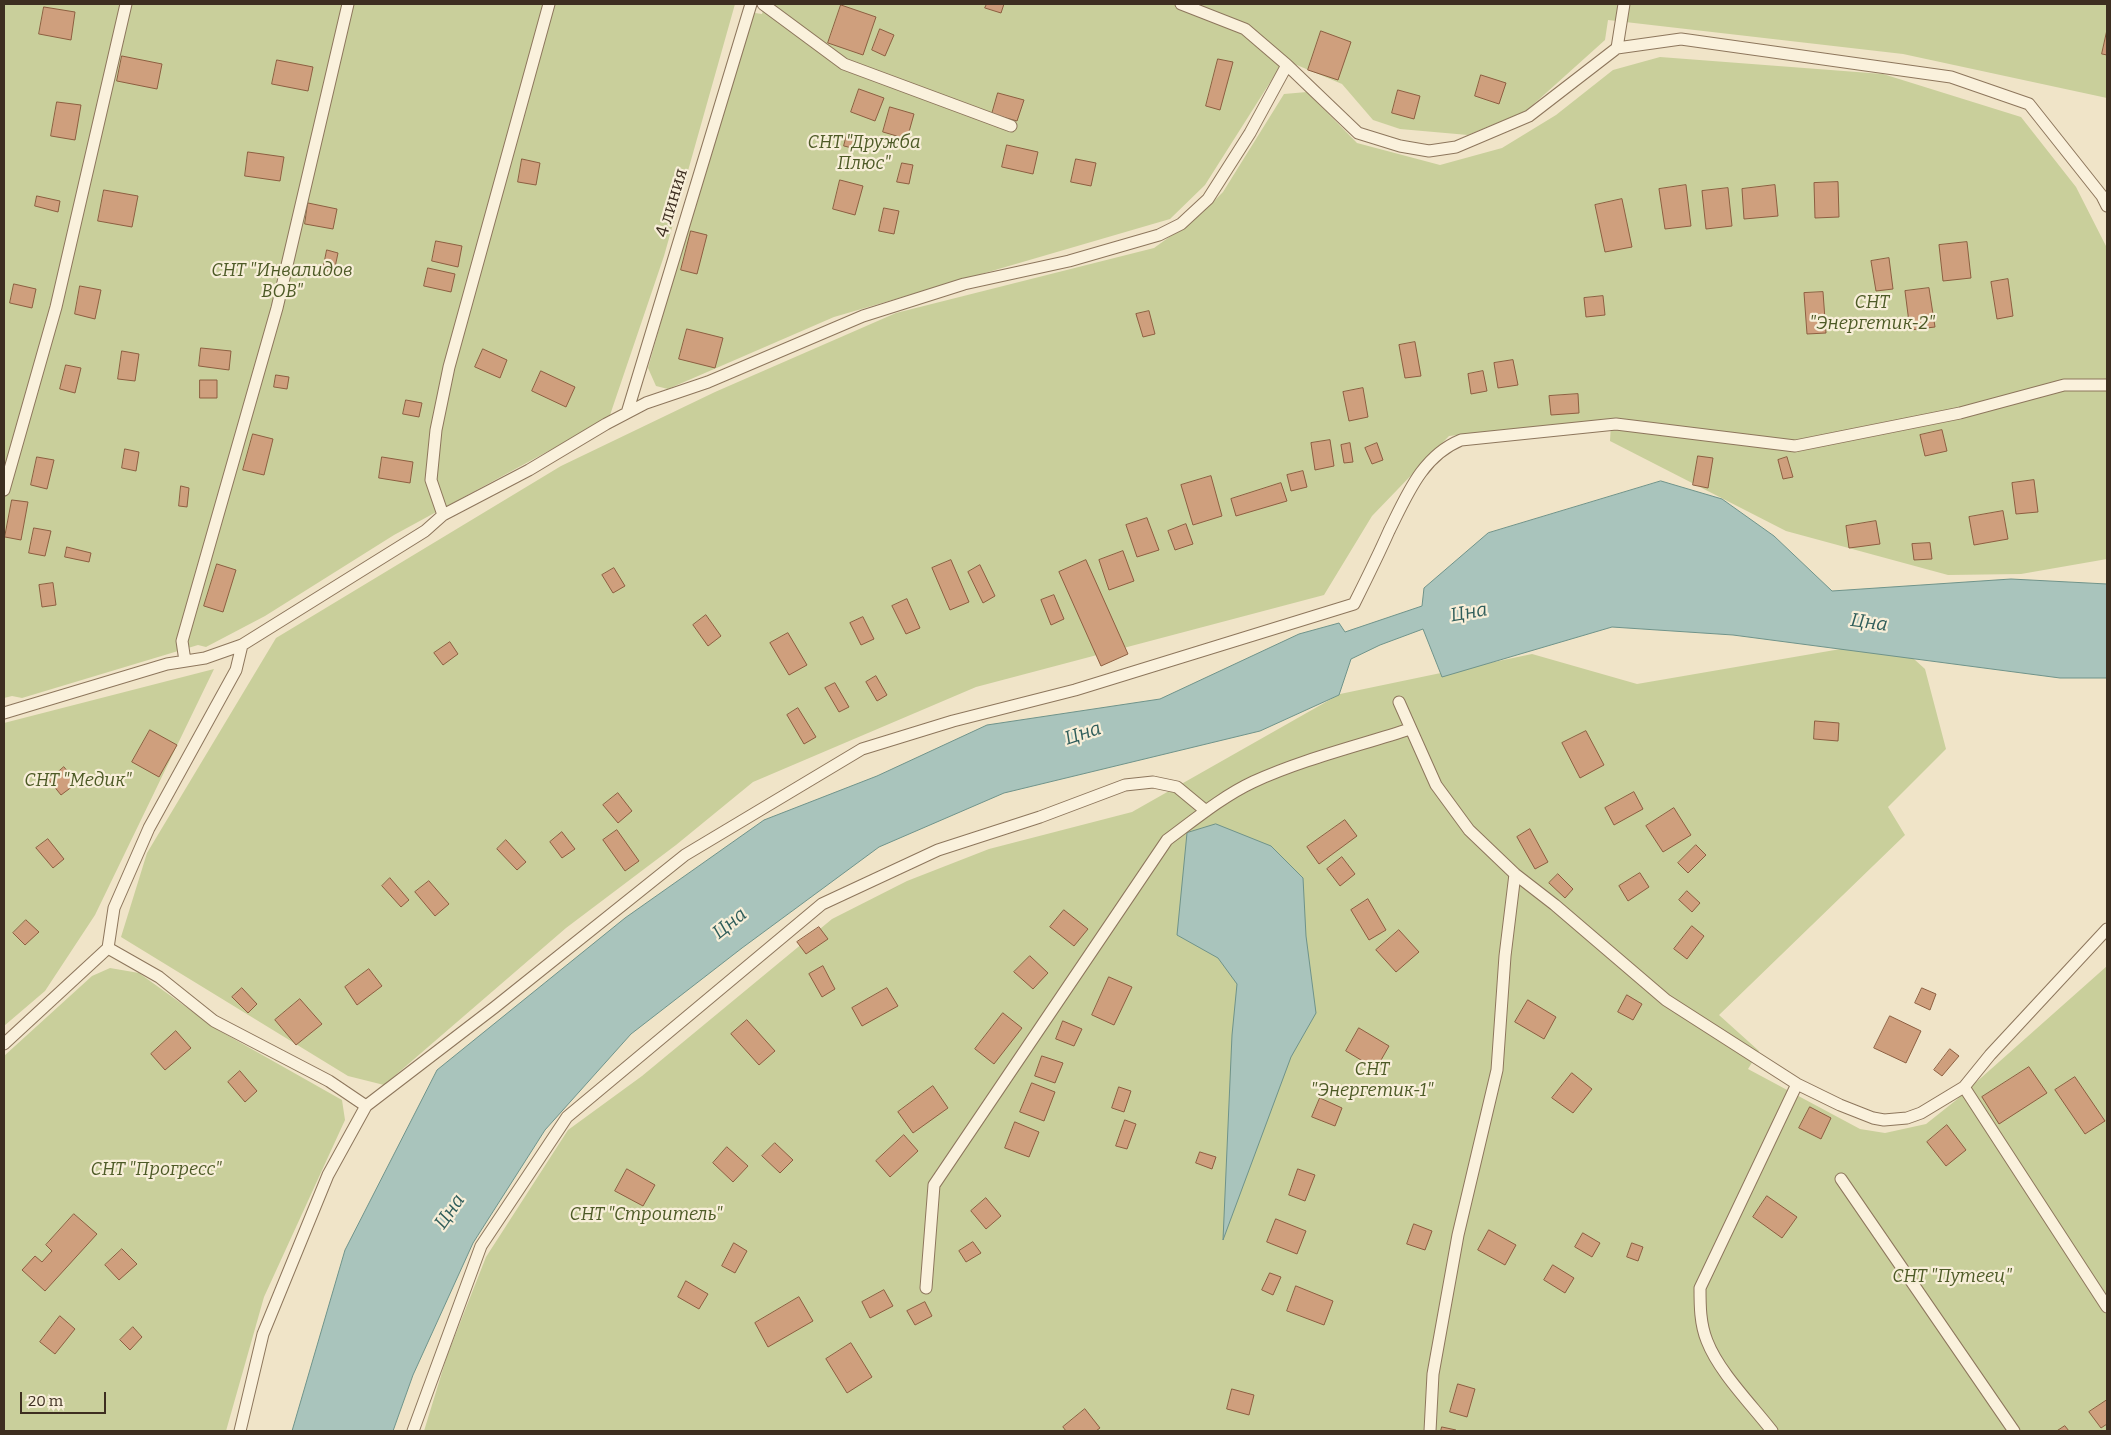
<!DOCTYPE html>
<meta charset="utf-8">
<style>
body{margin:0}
#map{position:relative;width:2111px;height:1435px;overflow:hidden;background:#f0e4c8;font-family:Bitter,serif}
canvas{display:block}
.frame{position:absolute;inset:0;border:5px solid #3d2e20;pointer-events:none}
.scale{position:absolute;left:20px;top:1392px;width:86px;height:22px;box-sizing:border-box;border:2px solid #3d2e20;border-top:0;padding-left:6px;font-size:15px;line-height:18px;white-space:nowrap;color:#3d2e20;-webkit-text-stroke:4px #f7eed8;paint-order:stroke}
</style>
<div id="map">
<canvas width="2111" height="1435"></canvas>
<div class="frame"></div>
<div class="scale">20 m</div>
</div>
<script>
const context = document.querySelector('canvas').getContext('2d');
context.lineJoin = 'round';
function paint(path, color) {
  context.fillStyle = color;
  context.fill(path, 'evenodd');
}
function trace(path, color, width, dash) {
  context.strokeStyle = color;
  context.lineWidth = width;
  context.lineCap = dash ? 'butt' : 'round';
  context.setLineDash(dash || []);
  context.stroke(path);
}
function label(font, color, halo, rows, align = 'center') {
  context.font = font + ' Bitter,serif';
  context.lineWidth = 4.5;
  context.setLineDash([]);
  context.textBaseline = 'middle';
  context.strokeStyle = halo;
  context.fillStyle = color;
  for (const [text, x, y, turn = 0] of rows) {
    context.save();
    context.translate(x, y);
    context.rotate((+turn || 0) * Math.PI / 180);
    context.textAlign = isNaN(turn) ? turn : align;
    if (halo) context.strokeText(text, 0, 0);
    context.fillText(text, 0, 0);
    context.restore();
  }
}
paint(new Path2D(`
 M 4,4 L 735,4 L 664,256 L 609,418 L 394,535 L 265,616 L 206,647 L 198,645 L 22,698 L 12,696 L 4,698 Z
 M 765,4 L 2107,4 L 2107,98 L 1903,54 L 1608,20 L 1605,40 L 1526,111 L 1468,135 L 1400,129 L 1373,120 L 1342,84 L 1292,63 L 1276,73 L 1205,185 L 1170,219 L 834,317 L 668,389 L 656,386 L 648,368 L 745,25 L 755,13 L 762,14 Z
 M 1660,57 L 1883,74 L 2021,117 L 2076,187 L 2107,248 L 2107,559 L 2021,574 L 1948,575 L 1786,531 L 1610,441 L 1611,424 L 1563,424 L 1449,436 L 1372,516 L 1324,595 L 976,687 L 753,782 L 676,845 L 566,928 L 384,1085 L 348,1076 L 121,937 L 147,853 L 276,638 L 561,466 L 715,392 L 896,313 L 1154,248 L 1200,215 L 1223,192 L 1284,94 L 1307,92 L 1357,143 L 1440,165 L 1502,148 L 1556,115 L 1613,70 Z
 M 1893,640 L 1925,669 L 1946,749 L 1888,807 L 1905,835 L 1719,1015 L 1759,1051 L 1748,1069 L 1860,1129 L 1885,1133 L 1926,1124 L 1955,1101 L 2107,966 L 2107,1431 L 424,1431 L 447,1356 L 486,1257 L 568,1130 L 642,1076 L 832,919 L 907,881 L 989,849 L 1132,812 L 1340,694 L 1532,654 L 1637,684 Z
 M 214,669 L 95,915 L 45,991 L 4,1026 L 4,723 Z
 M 110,968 L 139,973 L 218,1030 L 342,1100 L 345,1120 L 264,1297 L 226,1431 L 4,1431 L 4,1056 L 92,976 Z`), '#c9cf9b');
const water = new Path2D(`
 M 1661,481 L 1722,499 L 1774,536 L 1832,591 L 2011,579 L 2107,584 L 2107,678 L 2060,678 L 1733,635 L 1612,627 L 1442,677 L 1423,629 L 1380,645 L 1351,659 L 1339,695 L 1260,731 L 1004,793 L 879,847 L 742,948 L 631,1034 L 545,1130 L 473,1243 L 413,1375 L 393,1431 L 292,1431 L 345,1250 L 437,1070 L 625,918 L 764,820 L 877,776 L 987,725 L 1160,699 L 1299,634 L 1339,623 L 1345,632 L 1422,606 L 1424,588 L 1488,533 Z
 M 1216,824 L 1271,846 L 1303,878 L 1306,936 L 1316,1013 L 1291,1057 L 1223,1240 L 1232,1035 L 1237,984 L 1218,958 L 1177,935 L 1187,833 Z`);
paint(water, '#a9c4bc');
trace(water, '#6f938a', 1);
const building = new Path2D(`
 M 987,4 L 1004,4 L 1001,13 L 985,8 Z
 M 841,5 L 876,17 L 863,55 L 828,43 Z
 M 44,7 L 75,12 L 71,40 L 39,34 Z
 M 880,29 L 894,35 L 885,56 L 872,50 Z
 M 2107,30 L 2107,55 L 2102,54 Z
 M 1321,31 L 1351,42 L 1338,80 L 1308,70 Z
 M 122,56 L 162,64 L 157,89 L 117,81 Z
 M 1218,59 L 1233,62 L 1220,110 L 1206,106 Z
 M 277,60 L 313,67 L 308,91 L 272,84 Z
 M 1481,75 L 1506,83 L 1499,104 L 1475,96 Z
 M 859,89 L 884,98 L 875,121 L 851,112 Z
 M 1398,90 L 1420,96 L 1414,119 L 1392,113 Z
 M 998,93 L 1024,100 L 1017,121 L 992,114 Z
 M 57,102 L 81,105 L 75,140 L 51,136 Z
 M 890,107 L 914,114 L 907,139 L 883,132 Z
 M 847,134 L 871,140 L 868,152 L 844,146 Z
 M 1007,145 L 1038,152 L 1033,174 L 1002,167 Z
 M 248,152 L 284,157 L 280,181 L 245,176 Z
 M 522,159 L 540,163 L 536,185 L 518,182 Z
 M 1076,159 L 1096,163 L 1091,186 L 1071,182 Z
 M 902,163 L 913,165 L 909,184 L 897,182 Z
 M 840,180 L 863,186 L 855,215 L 833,209 Z
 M 1838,182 L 1839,217 L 1815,218 L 1814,183 Z
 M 1686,185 L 1691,226 L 1665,229 L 1659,189 Z
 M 1775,185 L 1778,216 L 1744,219 L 1742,189 Z
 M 1728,188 L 1732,226 L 1706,229 L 1702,191 Z
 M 104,190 L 138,196 L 132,227 L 98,221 Z
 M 37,196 L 60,201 L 58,212 L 35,206 Z
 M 1622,199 L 1632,247 L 1605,252 L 1595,205 Z
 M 308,203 L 337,209 L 333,229 L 305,224 Z
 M 884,208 L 899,211 L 894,234 L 879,231 Z
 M 691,231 L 707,235 L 697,274 L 681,270 Z
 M 436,241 L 462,246 L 458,267 L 432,261 Z
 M 1967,242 L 1971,278 L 1943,281 L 1939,245 Z
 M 327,250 L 338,253 L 334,272 L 323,270 Z
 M 1889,258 L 1893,289 L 1876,291 L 1871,261 Z
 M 428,268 L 455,274 L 451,292 L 424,286 Z
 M 2008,279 L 2013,316 L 1997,319 L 1991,282 Z
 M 14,284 L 36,289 L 32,308 L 10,303 Z
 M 80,286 L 101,290 L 95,319 L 75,314 Z
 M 1929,288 L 1935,327 L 1910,330 L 1905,291 Z
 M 1823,292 L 1826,333 L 1807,334 L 1804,293 Z
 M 1603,296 L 1605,315 L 1586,317 L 1584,298 Z
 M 1149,311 L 1155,334 L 1143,337 L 1136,314 Z
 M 687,329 L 723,338 L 715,368 L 679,359 Z
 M 1415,342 L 1421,376 L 1405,378 L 1399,345 Z
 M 201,348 L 231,351 L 229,370 L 199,366 Z
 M 483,349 L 507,360 L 500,378 L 475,367 Z
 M 122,351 L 139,354 L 135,381 L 118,379 Z
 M 1513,360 L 1518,385 L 1498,388 L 1494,363 Z
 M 66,365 L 81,368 L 75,393 L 60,389 Z
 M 541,371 L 575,387 L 566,407 L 532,391 Z
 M 1483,371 L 1487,391 L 1471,394 L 1468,374 Z
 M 276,375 L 289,377 L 287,389 L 274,387 Z
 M 200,380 L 217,380 L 217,398 L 200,398 Z
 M 1363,388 L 1368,417 L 1349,421 L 1343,392 Z
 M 1578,394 L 1579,413 L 1551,415 L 1549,396 Z
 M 406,400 L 422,403 L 419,417 L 403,414 Z
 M 1942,430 L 1947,451 L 1925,456 L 1920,435 Z
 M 253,434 L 273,439 L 264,475 L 243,470 Z
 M 1330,440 L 1334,466 L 1315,470 L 1311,443 Z
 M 1350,443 L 1353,462 L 1344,463 L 1341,445 Z
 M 1377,443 L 1383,460 L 1372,464 L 1365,448 Z
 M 125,449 L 139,452 L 136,471 L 122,468 Z
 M 1698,456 L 1713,458 L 1708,488 L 1693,485 Z
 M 37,457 L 54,460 L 47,489 L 31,485 Z
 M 382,457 L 413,462 L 410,483 L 379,478 Z
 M 1787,457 L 1793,477 L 1783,479 L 1778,460 Z
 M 1303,471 L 1307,487 L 1291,491 L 1287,475 Z
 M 1211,476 L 1222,516 L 1193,525 L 1181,485 Z
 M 2034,480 L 2038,512 L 2016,514 L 2012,483 Z
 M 1281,483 L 1287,501 L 1236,516 L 1231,499 Z
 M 181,486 L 189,488 L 187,507 L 179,506 Z
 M 12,500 L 28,502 L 21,540 L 5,537 Z
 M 2003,511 L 2008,539 L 1974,545 L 1969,517 Z
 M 1147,518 L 1159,550 L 1137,557 L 1126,525 Z
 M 1876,521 L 1880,544 L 1849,548 L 1846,526 Z
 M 1186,524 L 1193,544 L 1175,550 L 1168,531 Z
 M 34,528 L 51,531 L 45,556 L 29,553 Z
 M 1930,543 L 1932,559 L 1914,560 L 1912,544 Z
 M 67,547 L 91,553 L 89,562 L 65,557 Z
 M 1123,551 L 1134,581 L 1109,590 L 1099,560 Z
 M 951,560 L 969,602 L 950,610 L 932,568 Z
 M 1086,560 L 1128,654 L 1101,666 L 1059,572 Z
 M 217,564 L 236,570 L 223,612 L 204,606 Z
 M 980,565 L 995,596 L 983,603 L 968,572 Z
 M 614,568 L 625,586 L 613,593 L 602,575 Z
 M 53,583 L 56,605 L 42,607 L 39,585 Z
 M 1054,595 L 1064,619 L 1051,625 L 1041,600 Z
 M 907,599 L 920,628 L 906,634 L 892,606 Z
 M 706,615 L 721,636 L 708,646 L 693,625 Z
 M 863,617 L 874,639 L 861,645 L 850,623 Z
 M 788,633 L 807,665 L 789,675 L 770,643 Z
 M 450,642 L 458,654 L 443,665 L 434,653 Z
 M 876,676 L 887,695 L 877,701 L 866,682 Z
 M 835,683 L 849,707 L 839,712 L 825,688 Z
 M 798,708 L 816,737 L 804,744 L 787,715 Z
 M 1815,721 L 1839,723 L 1838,741 L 1814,739 Z
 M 150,730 L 177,745 L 159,777 L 132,762 Z
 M 1586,731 L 1604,765 L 1580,778 L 1562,743 Z
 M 64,767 L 77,783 L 61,795 L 49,780 Z
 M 1634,792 L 1643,809 L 1614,825 L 1605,808 Z
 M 618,793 L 632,811 L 618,823 L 603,805 Z
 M 1674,808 L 1691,835 L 1663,852 L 1646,826 Z
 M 1345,820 L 1357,836 L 1319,864 L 1307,847 Z
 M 1530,829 L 1548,862 L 1535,869 L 1517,837 Z
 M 617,830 L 639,861 L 625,871 L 603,840 Z
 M 562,832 L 575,849 L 562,858 L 550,842 Z
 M 48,839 L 64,859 L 53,868 L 36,848 Z
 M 506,840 L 526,862 L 517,870 L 497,849 Z
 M 1696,845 L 1706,855 L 1688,873 L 1678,863 Z
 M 1342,857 L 1355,874 L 1340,886 L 1327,869 Z
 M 1640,873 L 1649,887 L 1628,901 L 1619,886 Z
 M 1558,874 L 1573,889 L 1565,898 L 1549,883 Z
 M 390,878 L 409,900 L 401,907 L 382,886 Z
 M 429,881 L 449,904 L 435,916 L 415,892 Z
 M 1687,891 L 1700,903 L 1692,912 L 1679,900 Z
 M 1368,899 L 1386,930 L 1369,940 L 1351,910 Z
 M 1064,910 L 1088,929 L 1074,946 L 1050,927 Z
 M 26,920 L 39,932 L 25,945 L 13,933 Z
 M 1692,926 L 1704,936 L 1687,959 L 1674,949 Z
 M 819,927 L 828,939 L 806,954 L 797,942 Z
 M 1399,930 L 1419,952 L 1396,972 L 1376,950 Z
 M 1030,956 L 1048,973 L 1033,989 L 1014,972 Z
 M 823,966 L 835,989 L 822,997 L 809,974 Z
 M 369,969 L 382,986 L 357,1005 L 345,987 Z
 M 1109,977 L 1132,987 L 1114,1025 L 1092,1015 Z
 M 242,988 L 257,1004 L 248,1013 L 232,997 Z
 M 887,988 L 898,1006 L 862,1026 L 852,1008 Z
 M 1922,988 L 1936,994 L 1930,1010 L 1915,1003 Z
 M 1627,995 L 1642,1004 L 1633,1020 L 1618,1012 Z
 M 300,999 L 322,1024 L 296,1045 L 275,1020 Z
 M 1528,1000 L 1556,1017 L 1544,1039 L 1515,1022 Z
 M 1003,1013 L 1022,1028 L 994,1064 L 975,1049 Z
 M 1890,1016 L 1921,1031 L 1906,1063 L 1874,1048 Z
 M 747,1020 L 775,1051 L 759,1065 L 731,1034 Z
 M 1063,1021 L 1082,1029 L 1074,1046 L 1056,1039 Z
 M 1359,1028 L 1389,1046 L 1376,1069 L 1346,1051 Z
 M 176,1031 L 191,1048 L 165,1070 L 151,1054 Z
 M 1950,1049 L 1959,1056 L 1942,1076 L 1934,1070 Z
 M 1042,1056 L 1063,1063 L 1055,1083 L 1035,1076 Z
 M 2029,1067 L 2047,1093 L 1999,1124 L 1982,1097 Z
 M 240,1071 L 257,1091 L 245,1102 L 228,1082 Z
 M 1572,1073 L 1592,1089 L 1573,1113 L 1552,1098 Z
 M 2075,1077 L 2105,1121 L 2085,1134 L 2055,1090 Z
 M 1032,1083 L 1055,1092 L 1044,1121 L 1020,1112 Z
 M 933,1086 L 948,1108 L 913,1133 L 898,1112 Z
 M 1119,1087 L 1131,1091 L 1124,1112 L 1112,1108 Z
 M 1320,1098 L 1342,1108 L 1335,1126 L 1312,1117 Z
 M 1810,1107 L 1831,1118 L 1821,1139 L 1799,1128 Z
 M 1125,1120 L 1136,1124 L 1127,1149 L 1116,1146 Z
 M 1015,1122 L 1039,1132 L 1029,1157 L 1005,1148 Z
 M 1947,1125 L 1966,1150 L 1946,1166 L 1927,1142 Z
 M 904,1135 L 918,1151 L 890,1177 L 876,1161 Z
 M 775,1143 L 793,1160 L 780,1173 L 762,1156 Z
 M 727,1147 L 748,1166 L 733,1182 L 713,1163 Z
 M 1200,1152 L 1216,1157 L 1212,1169 L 1196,1163 Z
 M 627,1169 L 655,1185 L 643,1206 L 615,1191 Z
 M 1298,1169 L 1315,1175 L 1305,1201 L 1289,1195 Z
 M 1767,1196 L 1797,1217 L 1782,1238 L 1753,1217 Z
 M 986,1198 L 1001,1216 L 986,1229 L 971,1211 Z
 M 74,1214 L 97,1234 L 45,1291 L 22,1270 L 35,1256 L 42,1262 L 52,1251 L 46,1245 Z
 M 1276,1219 L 1306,1231 L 1297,1254 L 1267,1242 Z
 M 1414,1224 L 1432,1231 L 1425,1250 L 1407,1244 Z
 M 1489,1230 L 1516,1245 L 1505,1265 L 1478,1250 Z
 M 1583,1233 L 1600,1243 L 1592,1257 L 1575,1247 Z
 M 973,1242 L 981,1253 L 966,1262 L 959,1251 Z
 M 734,1243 L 747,1251 L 735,1273 L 722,1266 Z
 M 1632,1243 L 1643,1247 L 1638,1261 L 1627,1257 Z
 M 122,1249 L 137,1264 L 119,1280 L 105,1265 Z
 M 1553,1265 L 1574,1278 L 1565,1293 L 1544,1280 Z
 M 1270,1273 L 1281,1277 L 1273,1295 L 1262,1290 Z
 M 686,1281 L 708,1294 L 699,1309 L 678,1297 Z
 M 1296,1286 L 1333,1301 L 1324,1325 L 1287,1311 Z
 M 884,1290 L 893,1306 L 870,1318 L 862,1302 Z
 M 799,1297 L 813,1321 L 768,1347 L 755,1323 Z
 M 925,1302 L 932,1316 L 915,1325 L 907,1311 Z
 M 60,1316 L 75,1329 L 55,1354 L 40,1342 Z
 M 133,1327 L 142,1337 L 130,1350 L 120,1340 Z
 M 851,1343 L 872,1377 L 847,1393 L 826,1359 Z
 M 1458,1384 L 1475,1389 L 1467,1417 L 1450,1412 Z
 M 1232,1389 L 1254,1395 L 1249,1415 L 1227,1409 Z
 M 2107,1400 L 2107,1424 L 2101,1428 L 2089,1412 Z
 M 1085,1409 L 1100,1428 L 1096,1431 L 1066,1431 L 1063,1427 Z
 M 2065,1426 L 2069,1431 L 2057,1431 Z
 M 1442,1427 L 1456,1430 L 1456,1431 L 1441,1431 Z`);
paint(building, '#cf9f7d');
trace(building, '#8d5f41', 1);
const service = new Path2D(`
 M 763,4 L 844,64 L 1011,126
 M 1181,4 L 1245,29 L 1287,65
 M 1617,48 L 1681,39 L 1951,77 L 2029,104 L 2102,196 L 2107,206
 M 627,413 L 751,4
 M 4,490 L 56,307 L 126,4
 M 443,515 L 431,480 L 436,430 L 449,367 L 549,4
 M 185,661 L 182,641 L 277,308 L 348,4
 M 1399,702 L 1436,785 L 1469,830 L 1515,874 L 1555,905 L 1666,1000 L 1797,1084 L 1840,1105 L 1873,1118 L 1884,1120 L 1907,1118 L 1921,1113 L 1964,1087 L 1990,1055 L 2107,929
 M 4,713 L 167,664 L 205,658 L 242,645 L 425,531 L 443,515 L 529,470 L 606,424 L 646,403 L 708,382 L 863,316 L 964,284 L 1069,261 L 1159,235 L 1181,224 L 1208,199 L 1250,133 L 1287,65 L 1358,133 L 1400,146 L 1429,151 L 1456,147 L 1529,116 L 1617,48 L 1624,4
 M 108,948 L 159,977 L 214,1021 L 329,1081 L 366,1106
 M 4,1044 L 108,948 L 114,908 L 149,828 L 236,670 L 242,645
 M 1964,1087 L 2107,1307
 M 1841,1179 L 2014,1431
 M 926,1288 L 934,1185 L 1167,840 C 1194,820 1223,796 1253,782 C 1303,759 1358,746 1410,729
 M 240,1431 L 263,1334 L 328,1175 L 366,1106 L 495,1007 L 685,855 L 862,749 L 953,721 L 1075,690 L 1354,604 C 1366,580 1378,556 1389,531 C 1407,495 1422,456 1461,440 L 1616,424 L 1795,446 L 1960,413 L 2064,385 L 2107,385
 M 413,1431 L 481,1246 L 567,1117 L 822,904 L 938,850 L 1040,817 L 1125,785 L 1153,782 L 1177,787 L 1206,811
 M 1430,1431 L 1433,1374 L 1458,1235 L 1497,1070 L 1505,956 L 1515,874
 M 1772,1431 C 1751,1404 1719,1372 1707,1341 C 1700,1324 1700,1305 1700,1288 L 1797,1084`);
trace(service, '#8d765c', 13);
trace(service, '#faf1dc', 11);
label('italic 18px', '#4d5a26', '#f7eed8', [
 ["СНТ \"Дружба",864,143],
 ["Плюс\"",864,164],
 ["СНТ \"Инвалидов",282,271],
 ["ВОВ\"",282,292],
 ["СНТ",1872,303],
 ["\"Энергетик-2\"",1872,324],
 ["СНТ \"Медик\"",78,781],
 ["СНТ",1372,1070],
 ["\"Энергетик-1\"",1372,1091],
 ["СНТ \"Прогресс\"",156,1170],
 ["СНТ \"Строитель\"",646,1215],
 ["СНТ \"Путеец\"",1952,1277]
]);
label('18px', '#3d2e20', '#f7eed8', [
 ["4 линия",672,203,-73]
]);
label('italic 19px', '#2f5d5a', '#f7eed8', [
 ["Цна",1469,613,-10],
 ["Цна",1869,623,8],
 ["Цна",1083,734,-18],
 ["Цна",730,924,-39],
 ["Цна",450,1212,-55]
]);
</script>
